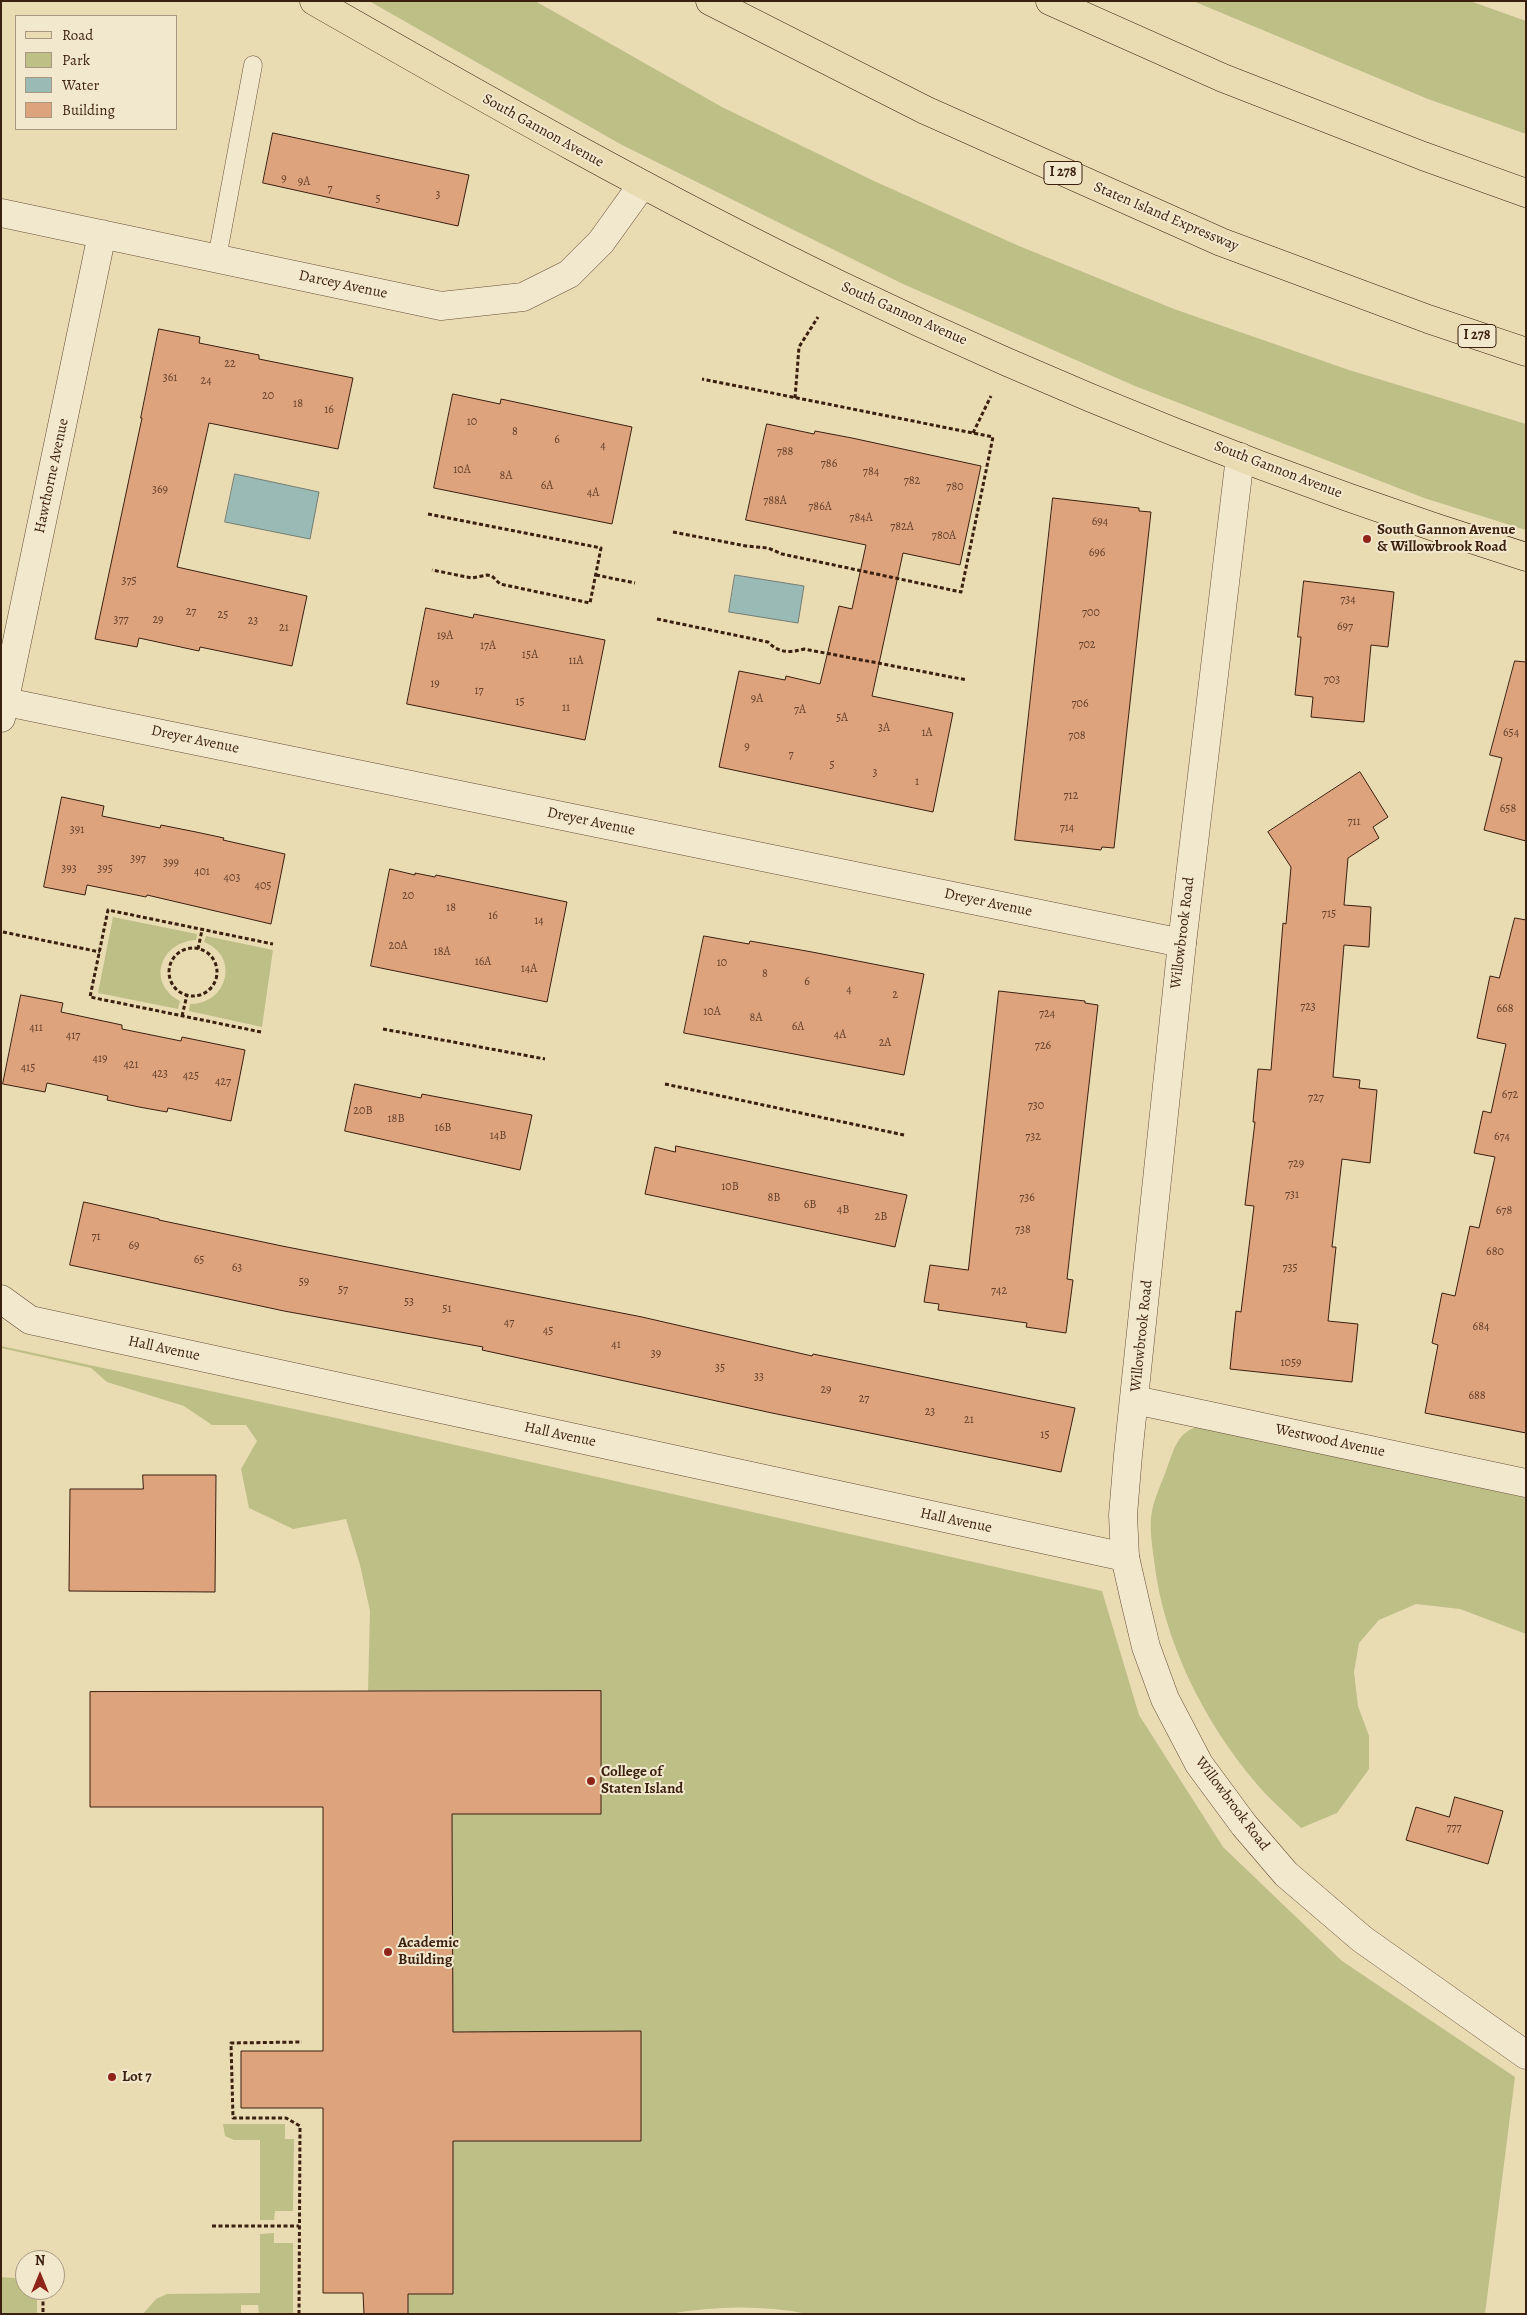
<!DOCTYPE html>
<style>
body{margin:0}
#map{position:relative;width:1527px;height:2315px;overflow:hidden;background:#e9dcb3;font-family:Alegreya,serif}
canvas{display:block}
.frame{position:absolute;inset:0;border:2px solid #3b1f0f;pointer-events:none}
.legend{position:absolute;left:15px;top:15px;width:162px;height:115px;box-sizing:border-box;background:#f1e8ce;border:1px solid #a89882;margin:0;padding:6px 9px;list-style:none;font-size:15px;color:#3b1f0f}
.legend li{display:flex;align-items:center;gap:10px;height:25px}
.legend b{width:25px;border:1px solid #a89882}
.north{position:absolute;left:15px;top:2250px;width:50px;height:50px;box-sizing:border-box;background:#f1e8ce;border:1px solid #a89882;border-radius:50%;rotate:0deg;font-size:14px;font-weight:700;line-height:20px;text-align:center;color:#3b1f0f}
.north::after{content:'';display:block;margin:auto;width:18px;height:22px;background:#8f2418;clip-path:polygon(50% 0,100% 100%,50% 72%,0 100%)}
</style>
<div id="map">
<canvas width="1527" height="2315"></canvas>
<div class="frame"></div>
<ul class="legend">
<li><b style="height:6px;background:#e9dcb3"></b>Road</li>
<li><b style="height:14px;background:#bebe87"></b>Park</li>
<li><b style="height:14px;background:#99bab5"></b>Water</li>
<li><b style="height:14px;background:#dda37d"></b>Building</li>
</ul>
<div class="north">N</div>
</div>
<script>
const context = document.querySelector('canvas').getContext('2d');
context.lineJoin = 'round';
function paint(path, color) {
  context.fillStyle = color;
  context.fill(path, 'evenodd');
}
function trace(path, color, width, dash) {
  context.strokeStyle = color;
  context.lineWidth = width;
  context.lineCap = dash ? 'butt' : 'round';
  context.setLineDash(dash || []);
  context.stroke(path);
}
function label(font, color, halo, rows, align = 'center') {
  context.font = font + ' Alegreya,serif';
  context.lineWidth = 4;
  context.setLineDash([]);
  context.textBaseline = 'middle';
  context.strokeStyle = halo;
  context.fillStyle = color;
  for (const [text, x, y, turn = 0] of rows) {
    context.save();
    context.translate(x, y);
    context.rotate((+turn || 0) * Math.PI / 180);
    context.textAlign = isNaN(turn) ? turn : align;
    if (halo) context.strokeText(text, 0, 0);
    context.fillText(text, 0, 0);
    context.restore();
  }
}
paint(new Path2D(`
 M 369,1 L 535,1 L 722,107 L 874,181 L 1019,246 L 1174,309 L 1349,370 L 1526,424 L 1526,530 L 1424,498 L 1135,386 L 903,284 L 622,145 Z
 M 1193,1 L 1470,1 L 1526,21 L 1526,134 L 1428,99 Z
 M 113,917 L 197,934 L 196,940 C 160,942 146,983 180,1001 L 178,1009 L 98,993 Z
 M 206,936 L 273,950 L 262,1027 L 189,1011 L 190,1004 C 228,1004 240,956 204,942 Z
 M 1,1346 L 336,1418 L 1102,1591 L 1139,1715 L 1223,1847 L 1342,1961 L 1515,2077 L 1485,2314 L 808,2314 C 762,2305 715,2306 668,2314 L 408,2314 L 408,2294 L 453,2294 L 453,2063 L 425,1814 L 601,1814 L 601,1691 L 368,1691 L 370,1611 L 360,1565 L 346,1519 L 293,1529 L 249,1508 L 241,1469 L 257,1441 L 246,1425 L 212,1425 L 184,1406 L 107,1382 L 91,1368 L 1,1348 Z
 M 1204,1426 L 1526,1498 L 1526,1634 L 1460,1609 L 1416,1604 L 1379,1620 L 1359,1643 L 1354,1672 L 1358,1706 L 1369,1736 L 1369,1769 L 1337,1813 L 1301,1828 C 1286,1813 1269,1799 1255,1782 C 1203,1720 1163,1640 1154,1560 C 1152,1544 1149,1526 1152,1511 C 1155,1497 1161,1484 1166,1471 C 1174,1449 1178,1428 1204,1426 Z
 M 223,2124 L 285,2124 L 285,2139 L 294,2139 L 293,2211 L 275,2211 L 274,2220 L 260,2220 L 260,2140 L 234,2140 L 225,2136 Z
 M 274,2233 L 274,2243 L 293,2243 L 293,2314 L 259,2314 L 258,2305 L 241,2305 L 241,2314 L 143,2314 L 156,2299 L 167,2294 L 260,2293 L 260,2234 Z
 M 1,2277 L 25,2279 L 25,2290 L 43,2291 L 48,2297 L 37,2297 L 37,2314 L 1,2314 Z`), '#bebe87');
const water = new Path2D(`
 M 235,474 L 319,492 L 310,539 L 225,522 Z
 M 735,575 L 804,586 L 798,623 L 729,612 Z`);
paint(water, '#99bab5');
trace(water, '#737c73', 1);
const building = new Path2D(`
 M 273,133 L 469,175 L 458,226 L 263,183 Z
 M 159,329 L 200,337 L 199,343 L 259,355 L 259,359 L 353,378 L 338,449 L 209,423 L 177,567 L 307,596 L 292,666 L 200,647 L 199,651 L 139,638 L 137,647 L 95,639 L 142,418 L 141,418 Z
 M 453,394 L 500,404 L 501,399 L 632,427 L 612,524 L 434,488 Z
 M 767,424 L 814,434 L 815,431 L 852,438 L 981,466 L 960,565 L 903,553 L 872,696 L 953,713 L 933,812 L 719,767 L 739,671 L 785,680 L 786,676 L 820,684 L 839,606 L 852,609 L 866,545 L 746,520 Z
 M 1053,498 L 1139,508 L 1139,511 L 1151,512 L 1114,848 L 1102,847 L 1101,850 L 1015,840 Z
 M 1304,581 L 1394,592 L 1388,647 L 1371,645 L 1364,722 L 1311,717 L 1313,697 L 1295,695 L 1301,637 L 1298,637 Z
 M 426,608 L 473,618 L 474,614 L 605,640 L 585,740 L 407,704 Z
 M 1515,661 L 1526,662 L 1526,841 L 1484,830 L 1502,758 L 1490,755 Z
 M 1360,772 L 1388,817 L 1373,827 L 1379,838 L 1348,858 L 1344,905 L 1371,907 L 1369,947 L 1344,945 L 1333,1077 L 1360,1080 L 1359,1088 L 1377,1090 L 1370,1163 L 1342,1159 L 1332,1247 L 1336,1247 L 1328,1321 L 1358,1324 L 1352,1382 L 1230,1369 L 1236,1311 L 1241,1312 L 1254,1206 L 1245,1205 L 1255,1122 L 1253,1122 L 1258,1069 L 1271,1070 L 1283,923 L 1286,924 L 1291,867 L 1268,832 Z
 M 62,797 L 104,806 L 102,816 L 160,828 L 161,825 L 196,832 L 224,838 L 223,840 L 285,854 L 271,924 L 147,895 L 146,897 L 87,885 L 85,895 L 44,887 Z
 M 390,869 L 415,875 L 415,873 L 435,877 L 436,875 L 567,902 L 547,1002 L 371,966 Z
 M 1515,918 L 1526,920 L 1526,1433 L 1425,1413 L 1438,1345 L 1432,1343 L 1442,1293 L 1455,1296 L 1470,1226 L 1479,1228 L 1495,1157 L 1474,1153 L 1483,1111 L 1491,1113 L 1506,1044 L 1477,1038 L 1490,976 L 1499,978 Z
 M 704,936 L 749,944 L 750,941 L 812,952 L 924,974 L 904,1075 L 684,1033 Z
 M 999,991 L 1085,1001 L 1085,1003 L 1098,1005 L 1067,1279 L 1073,1280 L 1066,1333 L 1026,1327 L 1027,1323 L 938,1310 L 939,1304 L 924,1302 L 930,1265 L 968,1270 Z
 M 21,995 L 63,1003 L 61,1012 L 122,1025 L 122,1029 L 181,1041 L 182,1037 L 245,1050 L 231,1121 L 168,1108 L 167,1112 L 139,1107 L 107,1100 L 108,1096 L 47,1083 L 45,1092 L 3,1084 Z
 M 355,1084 L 421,1098 L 422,1094 L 532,1115 L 520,1170 L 345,1131 Z
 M 676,1146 L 907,1195 L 895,1247 L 645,1194 L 655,1147 L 675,1152 Z
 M 84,1202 L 159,1219 L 159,1220 L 282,1246 L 642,1317 L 812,1356 L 813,1354 L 1075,1408 L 1061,1472 L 772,1413 L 482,1350 L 483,1347 L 284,1311 L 70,1265 Z
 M 143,1475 L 216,1475 L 215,1592 L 69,1591 L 70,1489 L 143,1489 Z
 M 601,1691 L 601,1814 L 452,1814 L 453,2032 L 641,2031 L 641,2141 L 453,2141 L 453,2294 L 408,2294 L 408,2314 L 364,2314 L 363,2293 L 323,2293 L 323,2108 L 241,2108 L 241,2051 L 323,2051 L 323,1807 L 90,1807 L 90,1692 Z
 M 1455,1797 L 1503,1811 L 1488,1864 L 1406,1840 L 1416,1807 L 1449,1817 Z`);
paint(building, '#dda37d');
trace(building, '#3b1f0f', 1);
const service = new Path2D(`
 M 217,258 L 253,65`);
const minor = new Path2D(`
 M 1,213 L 441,306 L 523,297 L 569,274 L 601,242 L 642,185
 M 1,701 L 1182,943
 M 1,718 L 102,234
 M 1,1299 L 30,1320 L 1125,1557
 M 1135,1400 L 1526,1483`);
const tertiary = new Path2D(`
 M 1240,457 L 1182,943 L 1128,1455 L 1123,1515 L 1125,1557 L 1135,1601 L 1146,1647 L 1165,1699 L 1199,1764 L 1244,1825 L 1286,1874 L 1362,1939 L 1526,2055`);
const primary = new Path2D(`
 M 314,1 C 487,100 660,198 840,285 C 1061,392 1292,483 1526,557`);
const motorway = new Path2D(`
 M 710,1 L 925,110 L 1221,242 L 1428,319 L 1526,352
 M 1050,1 L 1223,78 L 1423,156 L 1526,193`);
trace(service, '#664e38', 19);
trace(minor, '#664e38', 29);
trace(tertiary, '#664e38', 29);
trace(primary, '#3b1f0f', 29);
trace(motorway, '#3b1f0f', 29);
trace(new Path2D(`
 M 795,398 L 799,347 L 818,317
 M 973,433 L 991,396
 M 428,514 L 601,548 L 590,603 L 500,584 L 492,576 L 487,575 L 472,578 L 432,570
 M 673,532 L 746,546 L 768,548 L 782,554 L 961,592 L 993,437 L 702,379
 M 596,575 L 635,583
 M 657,619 L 768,642 C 779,653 789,653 804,649 L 967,680
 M 3,932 L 100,952
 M169 972a24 24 0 1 1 48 0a24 24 0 1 1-48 0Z
 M 198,949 L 202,930
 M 182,1016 L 187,995
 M 383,1029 L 545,1059
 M 261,1032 L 90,997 L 108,910 L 273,944
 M 665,1084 L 904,1135
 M 212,2226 L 299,2226
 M 43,2295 L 43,2314
 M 299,2314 L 300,2126 L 286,2118 L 233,2118 L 231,2043 L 302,2042`), '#3b1f0f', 3, [4, 2.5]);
trace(service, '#f1e8ce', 18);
trace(minor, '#f1e8ce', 28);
trace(tertiary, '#f1e8ce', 28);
trace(primary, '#e9dcb3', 28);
trace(motorway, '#e9dcb3', 28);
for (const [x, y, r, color] of [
 [1367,539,5,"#8f2418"],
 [591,1781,5,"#8f2418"],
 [388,1952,5,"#8f2418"],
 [112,2077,5,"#8f2418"]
]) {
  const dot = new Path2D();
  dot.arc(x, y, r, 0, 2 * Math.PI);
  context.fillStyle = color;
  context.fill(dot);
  trace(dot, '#f1e8ce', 2);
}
label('12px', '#64402a', null, [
 ["9",284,179],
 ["9A",304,182],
 ["7",330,189],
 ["3",438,195],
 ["5",378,199],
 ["22",230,364],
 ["361",170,378],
 ["24",206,381],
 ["20",268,396],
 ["18",298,404],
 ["16",329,410],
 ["10",472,422],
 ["8",515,432],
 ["6",557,440],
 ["4",603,446],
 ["788",785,452],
 ["786",829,464],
 ["10A",462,470],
 ["784",871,472],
 ["8A",506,476],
 ["782",912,481],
 ["6A",547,486],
 ["780",955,487],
 ["369",160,490],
 ["4A",593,493],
 ["788A",775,501],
 ["786A",820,507],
 ["784A",861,518],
 ["694",1100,522],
 ["782A",902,527],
 ["780A",944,536],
 ["696",1097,553],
 ["375",129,581],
 ["734",1348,600],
 ["27",191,612],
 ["700",1091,613],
 ["25",223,615],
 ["377",121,620],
 ["29",158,620],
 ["23",253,621],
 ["697",1345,627],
 ["21",284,628],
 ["19A",445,636],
 ["702",1087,645],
 ["17A",488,646],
 ["15A",530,655],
 ["11A",576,661],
 ["703",1332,680],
 ["19",435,684],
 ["17",479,691],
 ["9A",757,699],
 ["15",520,702],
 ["706",1080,704],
 ["11",566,708],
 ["7A",800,710],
 ["5A",842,718],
 ["3A",884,728],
 ["1A",927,733],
 ["654",1511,733],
 ["708",1077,736],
 ["9",747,747],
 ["7",791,755],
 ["5",832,765],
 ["3",875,773],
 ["1",917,782],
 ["712",1071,796],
 ["658",1508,809],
 ["711",1354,822],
 ["714",1067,828],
 ["391",77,830],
 ["397",138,859],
 ["399",171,863],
 ["393",69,869],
 ["395",105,869],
 ["401",202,872],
 ["403",232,878],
 ["405",263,886],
 ["20",408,896],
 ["18",451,908],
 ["715",1329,914],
 ["16",493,916],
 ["14",539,921],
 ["20A",398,946],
 ["18A",442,952],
 ["16A",483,962],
 ["10",722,963],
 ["14A",529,969],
 ["8",765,974],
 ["6",807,982],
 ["4",849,990],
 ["2",895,995],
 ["723",1308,1007],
 ["668",1505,1009],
 ["10A",712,1012],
 ["724",1047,1014],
 ["8A",756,1018],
 ["6A",798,1027],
 ["411",36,1028],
 ["4A",840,1035],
 ["417",73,1036],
 ["2A",885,1043],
 ["726",1043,1046],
 ["419",100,1059],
 ["421",131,1065],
 ["415",28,1068],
 ["423",160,1074],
 ["425",191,1076],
 ["427",223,1082],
 ["672",1510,1095],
 ["727",1316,1098],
 ["730",1036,1106],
 ["20B",363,1111],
 ["18B",396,1119],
 ["16B",443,1128],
 ["14B",498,1136],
 ["732",1033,1137],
 ["674",1502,1137],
 ["729",1296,1164],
 ["10B",730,1187],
 ["731",1292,1195],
 ["8B",774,1198],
 ["736",1027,1198],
 ["6B",810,1205],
 ["4B",843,1210],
 ["678",1504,1211],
 ["2B",881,1217],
 ["738",1023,1230],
 ["71",96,1237],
 ["69",134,1246],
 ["680",1495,1252],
 ["65",199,1260],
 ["63",237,1268],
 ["735",1290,1268],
 ["59",304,1282],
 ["57",343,1290],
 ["742",999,1291],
 ["53",409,1302],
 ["51",447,1309],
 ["47",509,1323],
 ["684",1481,1327],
 ["45",548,1331],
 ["41",616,1345],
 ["39",656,1354],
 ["1059",1291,1363],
 ["35",720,1368],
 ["33",759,1377],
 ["29",826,1390],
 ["688",1477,1396],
 ["27",864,1399],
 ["23",930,1412],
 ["21",969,1420],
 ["15",1045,1435],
 ["777",1454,1828]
]);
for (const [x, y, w] of [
 [1063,173,38],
 [1477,336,38]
]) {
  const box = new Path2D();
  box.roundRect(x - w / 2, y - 11.5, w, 23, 4);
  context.fillStyle = '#f1e8ce';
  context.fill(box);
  trace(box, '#3b1f0f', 1);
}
label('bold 14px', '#3b1f0f', null, [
 ["I 278",1063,173],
 ["I 278",1477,336]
]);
label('15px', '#3b1f0f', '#f1e8ce', [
 ["South Gannon Avenue",543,131,29],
 ["Staten Island Expressway",1166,217,23],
 ["Darcey Avenue",343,285,12],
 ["South Gannon Avenue",904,314,24],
 ["South Gannon Avenue",1278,470,21],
 ["Hawthorne Avenue",52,476,-78],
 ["Dreyer Avenue",195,740,12],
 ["Dreyer Avenue",591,822,12],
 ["Dreyer Avenue",988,903,12],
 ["Willowbrook Road",1183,933,-83],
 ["Willowbrook Road",1142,1336,-84],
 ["Hall Avenue",164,1349,12],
 ["Hall Avenue",560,1435,12],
 ["Westwood Avenue",1330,1441,12],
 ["Hall Avenue",956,1521,12],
 ["Willowbrook Road",1232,1804,53]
]);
label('bold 15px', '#3b1f0f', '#f1e8ce', [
 ["South Gannon Avenue",1377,530],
 ["& Willowbrook Road",1377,547],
 ["College of",601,1772],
 ["Staten Island",601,1789],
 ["Academic",398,1943],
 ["Building",398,1960],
 ["Lot 7",122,2077]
], 'left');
</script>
